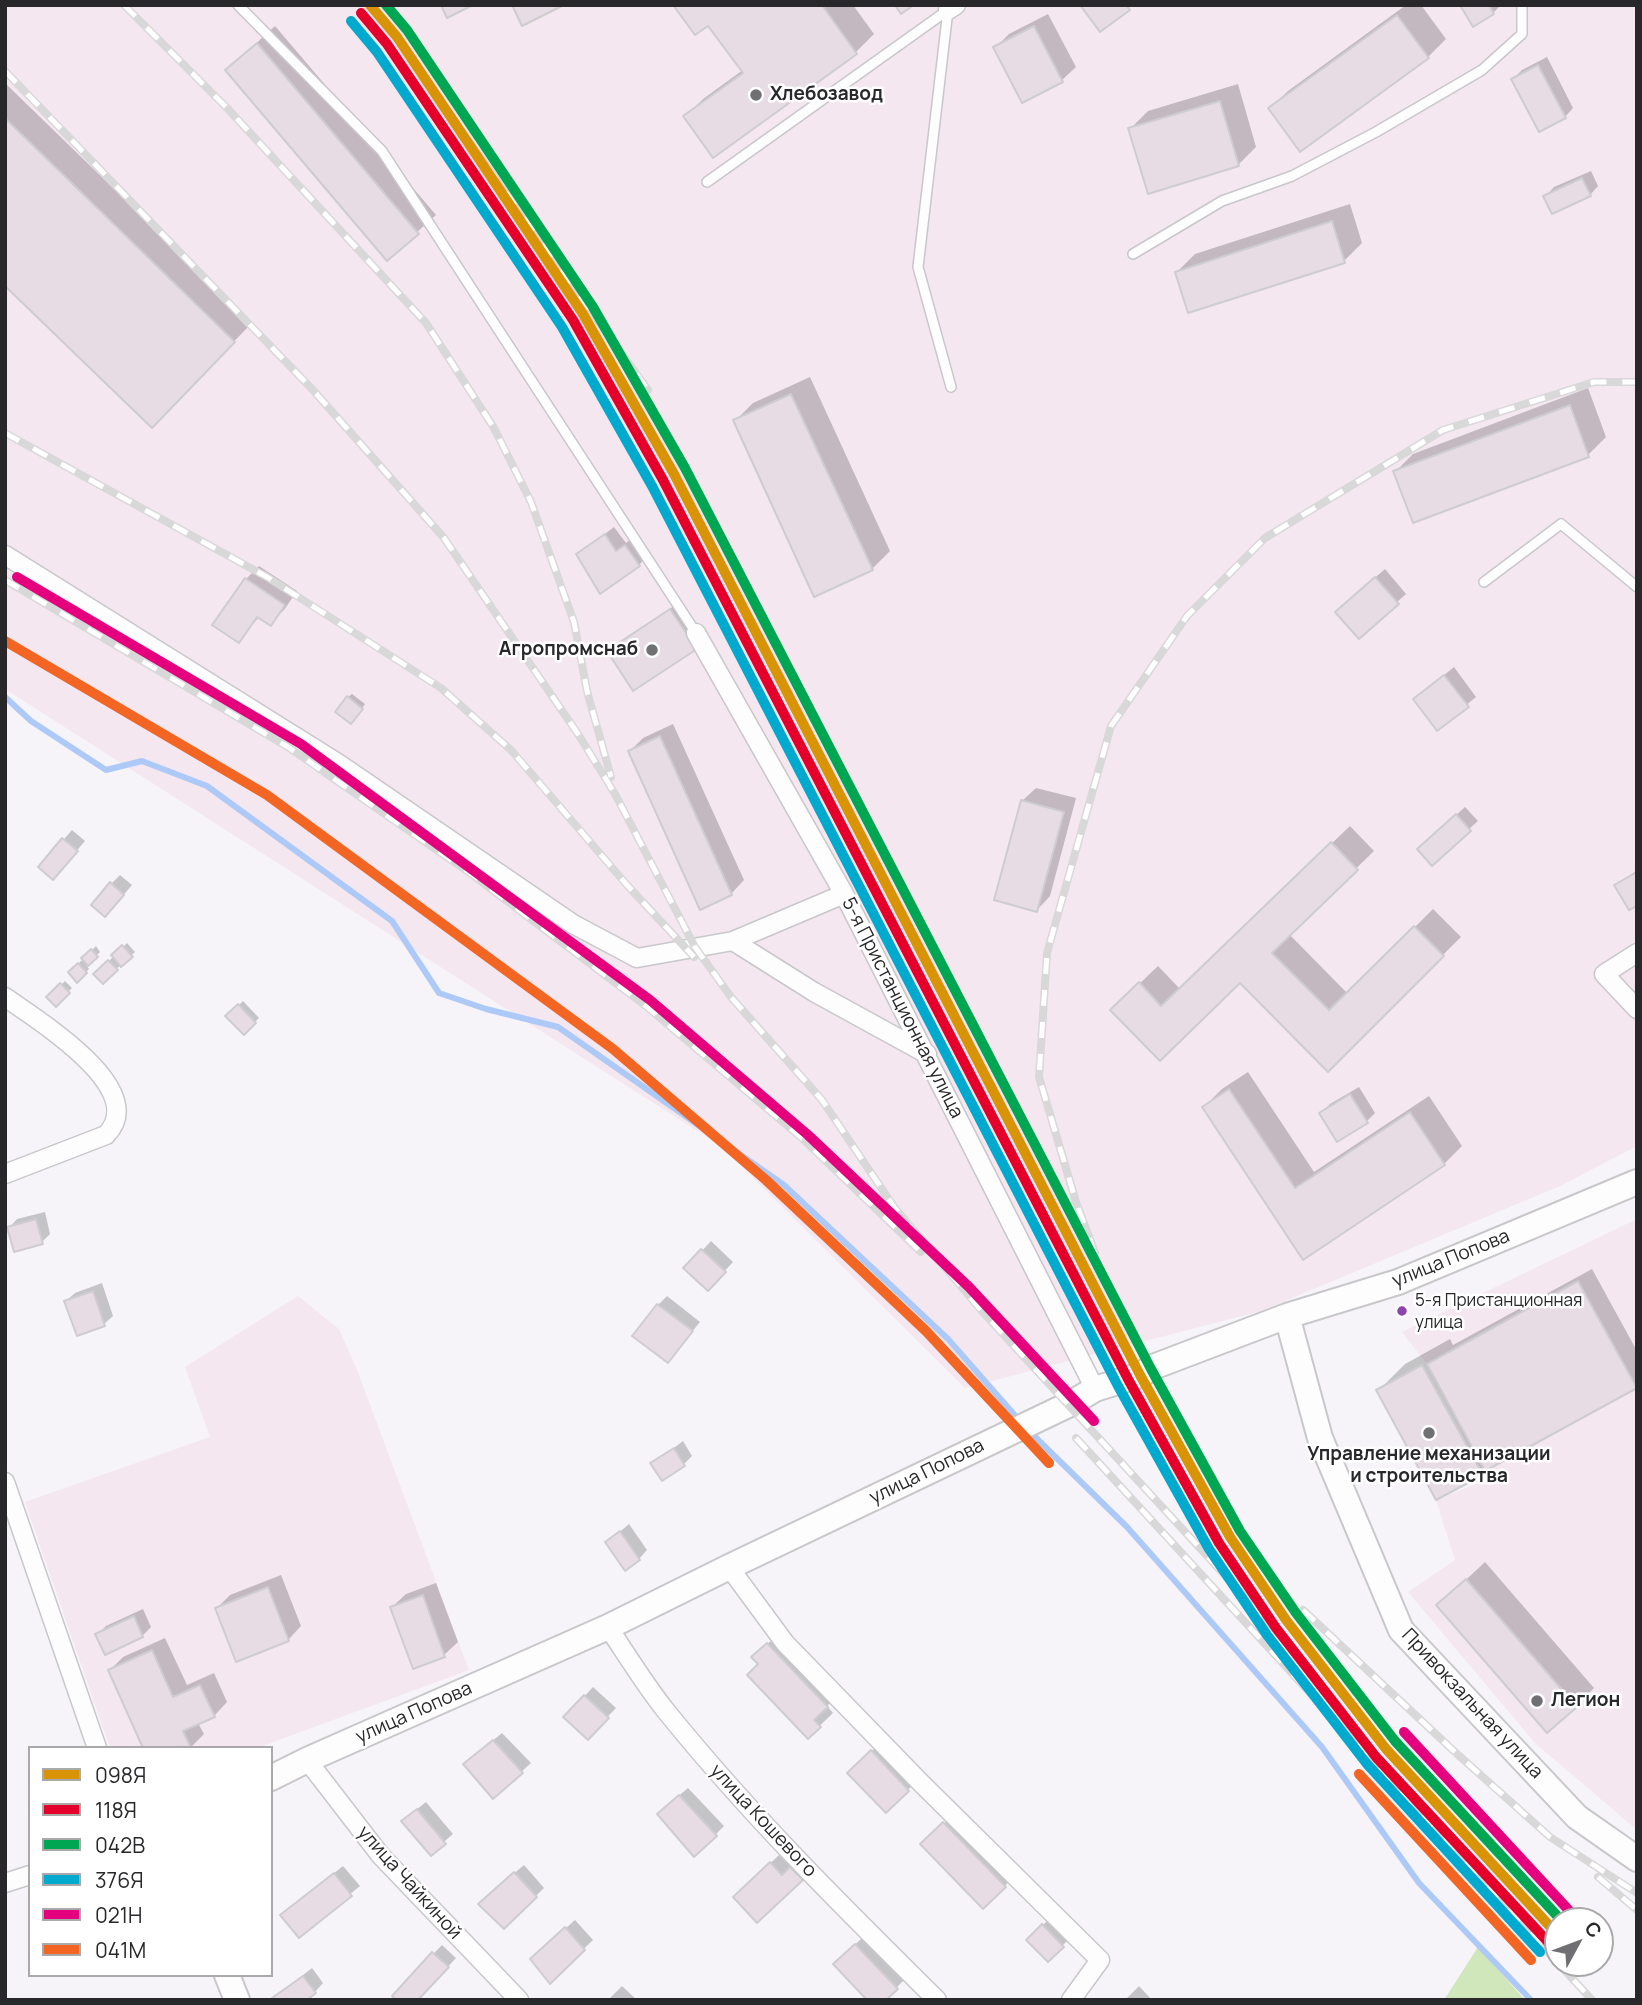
<!DOCTYPE html>
<meta charset="utf-8">
<style>
body{margin:0}
#map{position:relative;width:1642px;height:2005px;overflow:hidden;background:#f6f4f8;font-family:Manrope,sans-serif}
canvas{display:block}
.frame{position:absolute;inset:0;border:7px solid #28272a;pointer-events:none}
.legend{position:absolute;left:28px;top:1746px;width:245px;height:231px;box-sizing:border-box;background:#fff;border:2px solid #a9a9aa;margin:0;padding:9px 12px;list-style:none;font-size:21px;color:#28272a}
.legend li{display:flex;align-items:center;gap:14px;height:35px}
.legend b{width:35px;border:2px solid #a9a9aa}
.north{position:absolute;left:1544px;top:1907px;width:70px;height:70px;box-sizing:border-box;background:#fff;border:2px solid #a9a9aa;border-radius:50%;rotate:49deg;font-size:19px;font-weight:700;line-height:28px;text-align:center;color:#28272a}
.north::after{content:'';display:block;margin:auto;width:24px;height:32px;background:#706f72;clip-path:polygon(50% 0,100% 100%,50% 72%,0 100%)}
</style>
<div id="map">
<canvas width="1642" height="2005"></canvas>
<div class="frame"></div>
<ul class="legend">
<li><b style="height:9px;background:#d89306"></b>098Я</li>
<li><b style="height:9px;background:#e4002b"></b>118Я</li>
<li><b style="height:9px;background:#00a651"></b>042В</li>
<li><b style="height:9px;background:#00a9ce"></b>376Я</li>
<li><b style="height:9px;background:#e5007d"></b>021Н</li>
<li><b style="height:9px;background:#f26522"></b>041М</li>
</ul>
<div class="north">С</div>
</div>
<script>
const context = document.querySelector('canvas').getContext('2d');
context.lineJoin = 'round';
function paint(path, color) {
  context.fillStyle = color;
  context.fill(path, 'evenodd');
}
function trace(path, color, width, dash) {
  context.strokeStyle = color;
  context.lineWidth = width;
  context.lineCap = dash ? 'butt' : 'round';
  context.setLineDash(dash || []);
  context.stroke(path);
}
function label(font, color, halo, rows, align = 'center') {
  context.font = font + ' Manrope,sans-serif';
  context.lineWidth = 5;
  context.setLineDash([]);
  context.textBaseline = 'middle';
  context.strokeStyle = halo;
  context.fillStyle = color;
  for (const [text, x, y, turn = 0] of rows) {
    context.save();
    context.translate(x, y);
    context.rotate((+turn || 0) * Math.PI / 180);
    context.textAlign = isNaN(turn) ? turn : align;
    if (halo) context.strokeText(text, 0, 0);
    context.fillText(text, 0, 0);
    context.restore();
  }
}
paint(new Path2D(`
 M 5,5 L 1637,5 L 1637,1146 L 1560,1186 L 1261,1311 L 965,1388 L 721,1146 L 5,689 Z
 M 1637,1219 L 1637,1830 L 1535,1743 L 1408,1592 L 1455,1560 L 1436,1500 L 1486,1480 L 1427,1364 L 1402,1332 Z
 M 298,1296 L 339,1329 L 357,1370 L 469,1670 L 257,1748 L 110,1748 L 25,1502 L 210,1437 L 185,1367 Z`), '#f4e7ef');
paint(new Path2D(`
 M 1478,1947 L 1525,2000 L 1444,2000 Z`), '#d0e6bb');
paint(new Path2D(`
 M 675,5 L 853,5 L 874,34 L 856,52 L 714,155 L 685,117 L 703,99 L 743,70 L 708,23 Z
 M 1406,5 L 1421,5 L 1446,39 L 1428,57 L 1270,109 L 1288,91 Z
 M 1462,5 L 1501,5 L 1493,13 Z
 M 1048,14 L 1076,67 L 1062,80 L 1023,101 L 995,48 L 1009,34 Z
 M 275,26 L 436,215 L 388,258 L 227,70 Z
 M 1547,57 L 1573,108 L 1565,117 L 1513,79 L 1522,70 Z
 M 5,83 L 252,323 L 152,425 L 5,283 Z
 M 1238,84 L 1256,147 L 1238,165 L 1130,129 L 1148,111 Z
 M 1591,171 L 1598,186 L 1590,195 L 1546,196 L 1554,187 Z
 M 1350,204 L 1362,243 L 1344,261 L 1177,272 L 1195,254 Z
 M 810,377 L 890,551 L 872,569 L 735,421 L 753,403 Z
 M 1588,388 L 1606,437 L 1588,455 L 1414,521 L 1395,472 L 1413,454 Z
 M 614,527 L 626,543 L 634,537 L 647,556 L 639,565 L 578,555 Z
 M 259,566 L 297,591 L 284,610 L 270,623 L 260,616 L 238,641 L 246,579 Z
 M 1385,569 L 1406,594 L 1359,636 L 1346,603 Z
 M 680,602 L 705,639 L 609,652 L 617,643 Z
 M 1454,667 L 1476,697 L 1437,729 L 1415,699 Z
 M 352,694 L 365,704 L 355,718 L 348,697 Z
 M 673,724 L 744,880 L 731,894 L 630,751 L 643,738 Z
 M 1036,788 L 1076,798 L 1050,896 L 1037,910 L 1022,801 Z
 M 1465,807 L 1478,821 L 1469,829 L 1428,841 Z
 M 1350,826 L 1374,851 L 1289,934 L 1348,994 L 1433,909 L 1461,937 L 1328,1069 L 1240,981 L 1160,1059 L 1112,1010 L 1158,966 L 1180,989 Z
 M 72,830 L 85,841 L 61,869 L 40,867 Z
 M 1637,870 L 1637,904 L 1616,886 Z
 M 120,875 L 132,885 L 114,906 L 111,884 Z
 M 127,943 L 135,952 L 103,981 L 96,974 Z
 M 96,946 L 100,952 L 86,965 L 89,969 L 77,980 L 70,972 Z
 M 65,981 L 72,988 L 56,1004 L 49,997 Z
 M 243,1001 L 259,1018 L 244,1033 L 228,1016 Z
 M 1248,1072 L 1314,1172 L 1429,1096 L 1462,1146 L 1444,1164 L 1303,1257 L 1204,1107 L 1222,1089 Z
 M 1359,1087 L 1375,1113 L 1367,1121 L 1321,1113 L 1330,1104 Z
 M 45,1212 L 50,1234 L 42,1242 L 9,1228 L 17,1219 Z
 M 711,1241 L 733,1262 L 708,1289 L 686,1268 Z
 M 1592,1269 L 1637,1351 L 1636,1387 L 1487,1468 L 1481,1473 L 1378,1391 L 1405,1364 L 1450,1339 L 1453,1345 Z
 M 102,1283 L 113,1316 L 104,1324 L 66,1301 L 75,1293 Z
 M 667,1296 L 700,1322 L 668,1361 L 658,1305 Z
 M 683,1441 L 692,1456 L 684,1464 L 653,1464 Z
 M 629,1524 L 647,1550 L 639,1559 L 608,1542 Z
 M 1485,1562 L 1594,1688 L 1576,1706 L 1439,1605 Z
 M 281,1575 L 301,1626 L 288,1640 L 217,1608 L 230,1595 Z
 M 436,1583 L 458,1642 L 444,1655 L 392,1607 L 406,1594 Z
 M 143,1609 L 151,1627 L 142,1636 L 97,1635 L 106,1626 Z
 M 781,1631 L 840,1693 L 827,1706 L 833,1713 L 808,1737 L 754,1657 Z
 M 165,1638 L 187,1685 L 214,1673 L 227,1702 L 214,1716 L 198,1723 L 204,1734 L 190,1748 L 110,1670 L 123,1657 Z
 M 593,1687 L 616,1708 L 588,1737 L 566,1716 Z
 M 502,1733 L 531,1763 L 494,1797 L 474,1756 Z
 M 880,1743 L 917,1781 L 886,1811 L 849,1773 Z
 M 688,1788 L 724,1826 L 715,1835 L 668,1805 Z
 M 426,1802 L 453,1834 L 431,1853 L 412,1813 Z
 M 958,1810 L 1018,1873 L 983,1907 L 923,1844 Z
 M 779,1855 L 791,1867 L 800,1859 L 810,1870 L 758,1920 L 735,1897 Z
 M 524,1865 L 544,1888 L 504,1927 L 489,1895 Z
 M 343,1866 L 360,1886 L 299,1936 L 282,1915 Z
 M 1051,1917 L 1071,1937 L 1048,1960 L 1028,1940 Z
 M 575,1920 L 593,1940 L 550,1981 L 540,1951 Z
 M 864,1936 L 905,1979 L 884,2000 L 835,1964 Z
 M 442,1945 L 456,1958 L 417,2000 L 394,1995 Z
 M 312,1968 L 323,1983 L 315,1992 L 274,1998 Z
 M 622,1986 L 637,2000 L 608,2000 Z
 M 1139,1986 L 1152,2000 L 1125,2000 Z`), '#0003');
trace(new Path2D(`
 M 5,697 L 31,721 L 106,770 L 142,761 L 207,786 L 392,921 L 439,993 L 486,1009 L 558,1027 L 784,1185 L 948,1339 L 1019,1420
 M 1029,1431 L 1127,1527 L 1322,1747 L 1419,1883 L 1531,2000`), '#adc9f7', 6);
const building = new Path2D(`
 M 441,5 L 473,5 L 447,18 Z
 M 512,5 L 564,5 L 522,26 Z
 M 673,5 L 822,5 L 857,54 L 713,158 L 683,116 L 743,73 L 708,26 L 695,35 Z
 M 895,5 L 914,5 L 901,14 Z
 M 1080,5 L 1126,5 L 1130,10 L 1100,32 Z
 M 1460,5 L 1489,5 L 1494,14 L 1473,27 Z
 M 1397,15 L 1429,58 L 1300,152 L 1268,108 Z
 M 1034,26 L 1063,82 L 1022,103 L 993,47 Z
 M 257,43 L 419,234 L 387,261 L 225,70 Z
 M 1538,65 L 1566,118 L 1539,132 L 1511,79 Z
 M 1220,101 L 1239,166 L 1148,194 L 1128,128 Z
 M 5,118 L 235,342 L 152,428 L 5,286 Z
 M 1582,178 L 1591,196 L 1552,214 L 1543,196 Z
 M 1332,221 L 1345,263 L 1188,313 L 1175,272 Z
 M 791,394 L 873,570 L 814,597 L 733,420 Z
 M 1570,405 L 1589,457 L 1413,523 L 1393,471 Z
 M 605,534 L 616,551 L 625,545 L 640,566 L 600,594 L 576,554 Z
 M 1375,577 L 1399,604 L 1359,639 L 1335,612 Z
 M 245,578 L 285,605 L 271,626 L 257,617 L 239,643 L 212,625 Z
 M 670,609 L 697,649 L 633,691 L 607,651 Z
 M 1444,675 L 1469,707 L 1437,731 L 1413,699 Z
 M 347,696 L 363,709 L 351,724 L 335,712 Z
 M 660,736 L 732,895 L 700,910 L 628,751 Z
 M 1021,800 L 1064,812 L 1037,912 L 994,900 Z
 M 1456,814 L 1471,831 L 1432,866 L 1417,849 Z
 M 62,838 L 78,851 L 53,880 L 38,867 Z
 M 1331,842 L 1358,870 L 1272,953 L 1329,1010 L 1414,926 L 1444,956 L 1328,1072 L 1240,983 L 1160,1061 L 1110,1010 L 1139,982 L 1161,1006 Z
 M 1637,872 L 1637,906 L 1629,910 L 1614,885 Z
 M 110,882 L 124,895 L 105,917 L 91,905 Z
 M 122,945 L 133,957 L 121,967 L 111,955 Z
 M 91,949 L 98,957 L 88,966 L 81,958 Z
 M 108,960 L 118,970 L 103,984 L 93,974 Z
 M 78,963 L 87,973 L 77,983 L 68,972 Z
 M 60,983 L 70,993 L 56,1007 L 46,997 Z
 M 238,1004 L 256,1023 L 244,1035 L 225,1016 Z
 M 1229,1089 L 1295,1188 L 1410,1112 L 1445,1165 L 1303,1260 L 1202,1107 Z
 M 1350,1094 L 1368,1123 L 1337,1142 L 1319,1113 Z
 M 36,1219 L 43,1244 L 14,1252 L 7,1227 Z
 M 701,1249 L 726,1272 L 708,1291 L 683,1268 Z
 M 1578,1281 L 1637,1388 L 1485,1471 L 1427,1364 Z
 M 93,1291 L 105,1326 L 77,1336 L 64,1301 Z
 M 657,1304 L 693,1331 L 668,1363 L 632,1336 Z
 M 1422,1365 L 1483,1475 L 1436,1500 L 1376,1390 Z
 M 674,1448 L 685,1466 L 662,1481 L 650,1463 Z
 M 620,1531 L 640,1560 L 625,1571 L 605,1542 Z
 M 1466,1579 L 1577,1707 L 1547,1733 L 1436,1605 Z
 M 268,1587 L 289,1641 L 236,1662 L 215,1608 Z
 M 423,1595 L 445,1657 L 413,1669 L 390,1607 Z
 M 134,1616 L 143,1637 L 105,1655 L 95,1634 Z
 M 767,1643 L 828,1707 L 814,1720 L 821,1727 L 808,1739 L 747,1675 L 758,1664 L 751,1657 Z
 M 152,1650 L 173,1697 L 200,1685 L 215,1717 L 183,1731 L 191,1748 L 143,1748 L 108,1670 Z
 M 584,1695 L 609,1718 L 588,1740 L 563,1717 Z
 M 493,1740 L 523,1773 L 493,1799 L 463,1764 Z
 M 871,1750 L 909,1791 L 886,1813 L 847,1773 Z
 M 679,1795 L 717,1836 L 694,1857 L 657,1814 Z
 M 417,1809 L 446,1844 L 431,1856 L 401,1821 Z
 M 943,1822 L 1006,1887 L 983,1909 L 920,1844 Z
 M 770,1862 L 782,1875 L 790,1867 L 803,1880 L 757,1923 L 733,1897 Z
 M 514,1872 L 537,1897 L 504,1929 L 478,1904 Z
 M 334,1873 L 352,1896 L 299,1938 L 280,1915 Z
 M 1042,1924 L 1064,1947 L 1048,1962 L 1026,1940 Z
 M 565,1927 L 585,1950 L 550,1984 L 530,1959 Z
 M 855,1944 L 898,1989 L 886,2000 L 867,2000 L 833,1964 Z
 M 432,1952 L 449,1967 L 418,2000 L 396,2000 L 392,1996 Z
 M 303,1976 L 316,1993 L 307,2000 L 274,2000 L 272,1998 Z`);
paint(building, '#e7dce4');
trace(building, '#ceccce', 2);
const lane = new Path2D(`
 M 238,5 L 382,151 L 696,633
 M 948,10 L 918,267 L 951,387
 M 707,182 L 948,10
 M 1133,254 L 1222,201 L 1292,176 L 1376,132 L 1482,70 L 1522,34 L 1522,5
 M 1484,582 L 1561,524 L 1637,587`);
const street = new Path2D(`
 M 948,10 L 956,5
 M 5,555 L 339,764 L 573,924 L 637,958 L 733,941 L 844,894
 M 696,633 L 844,894 L 1095,1389
 M 733,941 L 814,992 L 927,1054
 M 1637,953 L 1604,974 L 1637,1009
 M 5,997 C 35,1019 152,1089 106,1135 L 5,1174
 M 5,1482 L 97,1748
 M 729,1567 L 785,1643 L 921,1783 L 1100,1960 L 1071,2000
 M 608,1627 C 627,1655 645,1685 666,1711 C 749,1814 843,1907 937,2000
 M 307,1760 L 381,1856 L 519,2000
 M 5,1883 L 30,1875`);
const secondary = new Path2D(`
 M 1287,1316 L 1320,1438 L 1401,1630 L 1577,1817 L 1637,1859
 M 271,1778 L 307,1760 L 608,1627 L 729,1567 L 1070,1404 L 1095,1389 L 1140,1375 L 1153,1367 L 1287,1316 L 1398,1282 L 1637,1182
 M 227,1975 L 237,2000`);
trace(lane, '#c8c7ca', 12);
trace(street, '#c8c7ca', 21);
trace(secondary, '#c8c7ca', 28);
trace(lane, '#fefdfe', 9);
trace(street, '#fefdfe', 18);
trace(secondary, '#fefdfe', 24);
const rail = new Path2D(`
 M 124,5 L 227,108 L 426,323 L 494,428 L 531,502 L 574,622 L 587,691 L 611,777
 M 5,71 L 312,389 L 444,538 L 578,734 L 615,794 L 695,947 L 731,997 L 822,1100 L 894,1207 L 981,1310 L 1290,1646
 M 468,140 L 648,390
 M 5,433 L 267,577 L 441,688 L 511,750 L 627,885 L 694,957
 M 5,580 L 288,747 L 470,873 L 646,1006 L 803,1139 L 921,1252
 M 1095,1253 L 1076,1202 L 1039,1077 L 1047,953 L 1111,726 L 1187,616 L 1265,538 L 1443,430 L 1594,382 L 1637,382
 M 1076,1438 L 1592,2000
 M 1303,1610 L 1456,1753 L 1550,1837 L 1637,1893
 M 1598,1877 L 1637,1910`);
trace(rail, '#d8d8d9', 8);
trace(rail, '#fff', 5, [16]);
trace(new Path2D(`
 M 370,5 L 397,37 L 583,314 L 674,474 L 1140,1375 L 1230,1537 L 1286,1620 L 1386,1749 L 1558,1935`), '#d89306', 10);
trace(new Path2D(`
 M 361,13 L 387,44 L 573,320 L 663,480 L 1129,1381 L 1219,1543 L 1276,1628 L 1376,1757 L 1549,1943`), '#e4002b', 10);
trace(new Path2D(`
 M 386,5 L 407,30 L 593,307 L 685,468 L 1151,1369 L 1240,1531 L 1296,1613 L 1395,1741 L 1562,1921`), '#00a651', 10);
trace(new Path2D(`
 M 351,21 L 377,52 L 562,327 L 652,486 L 1118,1386 L 1209,1549 L 1267,1635 L 1367,1764 L 1540,1952`), '#00a9ce', 10);
trace(new Path2D(`
 M 17,577 L 301,744 L 650,1000 L 808,1135 L 969,1287 L 1094,1421
 M 1404,1732 L 1576,1918`), '#e5007d', 10);
trace(new Path2D(`
 M 5,641 L 267,795 L 613,1049 L 766,1180 L 926,1331 L 1049,1463
 M 1359,1774 L 1531,1960`), '#f26522', 10);
for (const [x, y, r, color] of [
 [756,95,7,"#706f72"],
 [652,650,7,"#706f72"],
 [1402,1311,6,"#8e44ad"],
 [1429,1433,7,"#706f72"],
 [1537,1701,7,"#706f72"]
]) {
  const dot = new Path2D();
  dot.arc(x, y, r, 0, 2 * Math.PI);
  context.fillStyle = color;
  context.fill(dot);
  trace(dot, '#fff', 2.5);
}
label('17px', '#28272a', '#fff', [
 ["5-я Пристанционная",1415,1301],
 ["улица",1415,1323]
], 'left');
label('bold 19px', '#28272a', '#fff', [
 ["Хлебозавод",770,95],
 ["Агропромснаб",638,650,"right"],
 ["Управление механизации",1429,1455,"center"],
 ["и строительства",1429,1477,"center"],
 ["Легион",1551,1701]
], 'left');
label('19px', '#28272a', '#fff', [
 ["5-я Пристанционная улица",902,1008,63],
 ["улица Попова",1451,1259,-22],
 ["улица Попова",927,1472,-26],
 ["Привокзальная улица",1472,1704,47],
 ["улица Попова",414,1713,-24],
 ["улица Кошевого",763,1821,47],
 ["улица Чайкиной",409,1883,48]
]);
</script>
